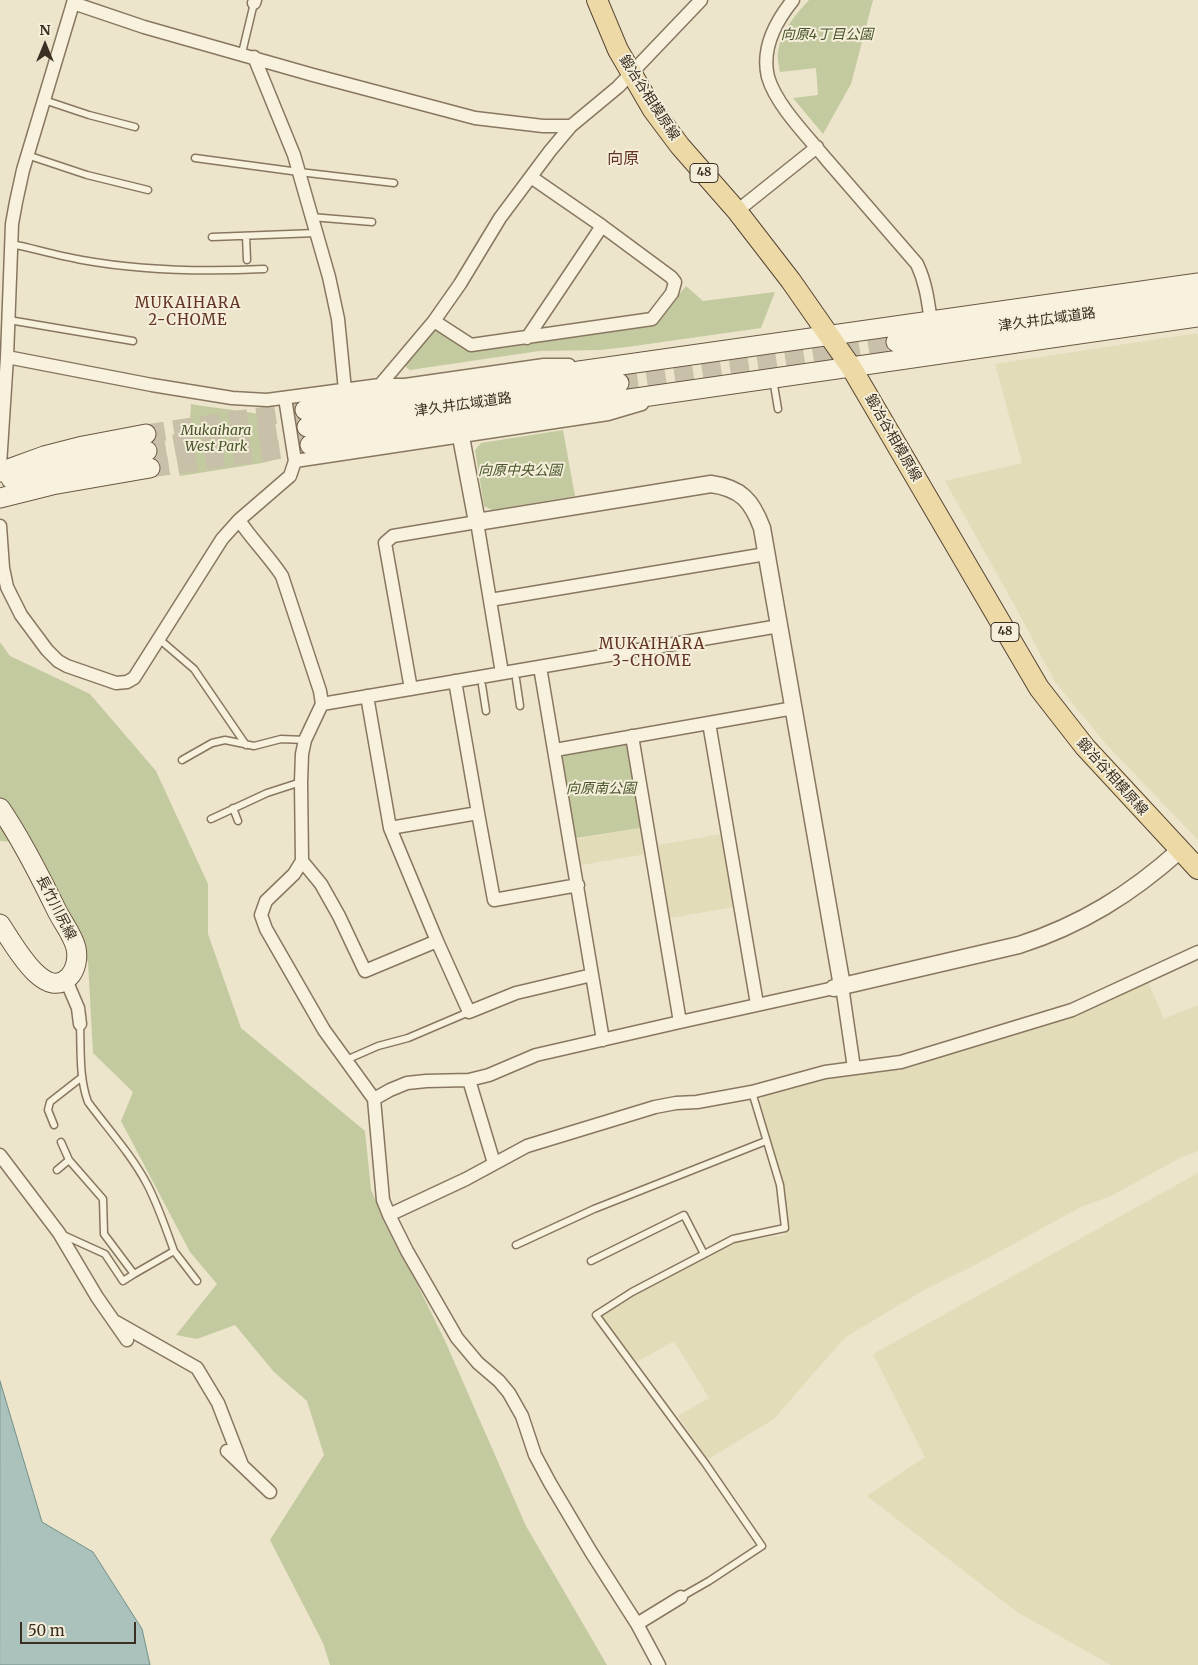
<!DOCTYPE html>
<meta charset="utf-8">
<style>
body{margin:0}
#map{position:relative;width:1198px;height:1665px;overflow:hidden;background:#ece4cb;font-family:Merriweather,serif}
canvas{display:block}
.north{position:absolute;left:20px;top:20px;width:50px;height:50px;-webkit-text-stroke:4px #f4eeda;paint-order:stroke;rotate:0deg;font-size:14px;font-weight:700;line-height:20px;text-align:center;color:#3a2f22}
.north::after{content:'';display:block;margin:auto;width:18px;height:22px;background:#3a2f22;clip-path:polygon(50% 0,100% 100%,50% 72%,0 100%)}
.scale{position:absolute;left:20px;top:1622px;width:116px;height:22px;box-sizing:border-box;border:2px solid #3a2f22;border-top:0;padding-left:6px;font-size:15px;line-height:18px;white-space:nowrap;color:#3a2f22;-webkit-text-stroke:4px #f4eeda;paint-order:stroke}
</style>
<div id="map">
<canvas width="1198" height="1665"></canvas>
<div class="north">N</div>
<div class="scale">50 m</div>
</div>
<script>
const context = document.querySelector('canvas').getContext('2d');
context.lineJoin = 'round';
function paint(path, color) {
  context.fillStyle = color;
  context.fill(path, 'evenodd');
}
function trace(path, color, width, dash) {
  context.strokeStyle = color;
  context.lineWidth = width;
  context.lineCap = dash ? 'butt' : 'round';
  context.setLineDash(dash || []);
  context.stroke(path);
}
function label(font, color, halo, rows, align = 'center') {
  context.font = font + ' Merriweather,"Noto Sans JP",serif';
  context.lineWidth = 4;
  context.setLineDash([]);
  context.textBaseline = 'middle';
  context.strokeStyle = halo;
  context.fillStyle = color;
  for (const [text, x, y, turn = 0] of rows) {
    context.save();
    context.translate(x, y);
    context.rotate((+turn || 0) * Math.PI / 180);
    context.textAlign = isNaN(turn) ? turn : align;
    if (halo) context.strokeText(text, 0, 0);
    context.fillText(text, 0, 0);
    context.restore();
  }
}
paint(new Path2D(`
 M 1198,333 L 1198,840 L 1106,744 L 1055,682 L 1015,606 L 945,481 L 1022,463 L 995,364 Z
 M 642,828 L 646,854 L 581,865 L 576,839 Z
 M 722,834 L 734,907 L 670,918 L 658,845 Z
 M 1148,982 L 1164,1019 L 1198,1005 L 1198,1151 L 1180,1158 L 1111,1196 L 1081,1207 L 973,1266 L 924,1290 L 849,1335 L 839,1344 L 774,1419 L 710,1458 L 707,1458 L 678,1416 L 709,1398 L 674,1341 L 637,1362 L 603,1319 L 603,1315 L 629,1297 L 734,1242 L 784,1235 L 790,1228 L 760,1102 L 764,1094 L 825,1078 L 1128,990 Z
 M 1198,1173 L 1198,1665 L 1111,1665 L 1017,1612 L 867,1496 L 925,1457 L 873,1354 Z`), '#e2dcb9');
paint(new Path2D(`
 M 809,0 L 873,0 L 851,84 L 823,134 L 793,98 L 818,95 L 816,68 L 780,72 C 779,66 777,58 778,52 C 781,31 796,14 809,0 Z
 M 686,286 L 703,301 L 775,292 L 761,328 L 627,347 L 599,350 L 539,351 L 410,370 L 407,368 L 405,364 L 434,330 L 439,330 L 470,351 L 655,324 Z
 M 191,404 C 218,409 246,410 272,417 L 278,459 L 262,463 L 180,476 L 172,435 C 192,430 190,422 191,404 Z
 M 563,430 L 575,496 L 492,510 L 484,506 L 475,450 L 481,443 Z
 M 0,642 L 10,656 L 90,694 L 156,771 L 208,884 L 208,934 L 241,1028 L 365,1131 L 371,1190 L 446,1343 L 526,1526 L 607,1665 L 330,1665 L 323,1643 L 270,1540 L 324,1455 L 307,1401 L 274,1372 L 235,1325 L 197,1339 L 176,1335 L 217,1284 L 190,1252 L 121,1121 L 133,1092 L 93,1053 L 88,962 L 30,843 L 0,841 Z
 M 632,736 L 647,827 L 570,839 L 555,750 Z`), '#c4ca9f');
const water = new Path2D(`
 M 0,1381 L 42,1522 L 93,1552 L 142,1629 L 150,1665 L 0,1665 Z`);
paint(water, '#abc1bc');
trace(water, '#729089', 1);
trace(new Path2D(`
 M 619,383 L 896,342
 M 146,434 L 305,410
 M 147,451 L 307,427
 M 150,468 L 310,445`), '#c8c0a9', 19, [19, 9]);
const service = new Path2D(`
 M 242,53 L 254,3
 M 44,100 L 89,115 L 135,127
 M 27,155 L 87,175 L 148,190
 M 195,158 L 299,172 L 394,183
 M 311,217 L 372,222
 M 246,236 L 247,260
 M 212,237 L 316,233
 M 12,244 C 35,249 59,256 82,260 C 143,271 203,272 264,269
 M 9,320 L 133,341
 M 773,379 L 778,409
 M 159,639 L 194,669 L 246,745
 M 516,679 L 520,706
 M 482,685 L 486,711
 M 182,760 L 212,743 L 225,740 L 254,746 L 281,739 L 305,740
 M 233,808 L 238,821
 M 211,819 L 267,793 L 301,782
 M 346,1060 L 378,1046 L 408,1038 L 469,1012
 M 54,1125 L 48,1110 L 50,1102 L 82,1077
 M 61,1142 L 69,1160 L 103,1199 L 104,1234 L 134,1274 L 174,1251 C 166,1229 158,1205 147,1184 C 131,1154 108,1129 88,1102 C 79,1078 81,1050 80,1024
 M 57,1170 L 69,1160
 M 61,1234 L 105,1254 L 123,1281 L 134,1274
 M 516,1245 L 594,1209 L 766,1141
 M 174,1251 L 197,1281
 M 591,1261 L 684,1215 L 704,1254
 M 681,1597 L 709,1581 L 762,1546 L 705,1463 L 596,1315 L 632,1292 L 733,1239 L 785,1228 L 780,1185 L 752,1092`);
const minor = new Path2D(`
 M 793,0 C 776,21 761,48 768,77 C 776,105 808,137 827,160 C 857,195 887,229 917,264 C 926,283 928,301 931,322
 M 73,3 L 144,27 L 313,75 L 475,118 L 543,126 L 571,126
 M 254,3 L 255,0
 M 254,57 L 294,155 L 329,277 L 338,319 L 345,390
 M 737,211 L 817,147
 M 434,321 L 471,345 L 652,319 L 672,293 L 675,282 L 671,277 L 602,226 L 531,177
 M 527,338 L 602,226
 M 7,357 L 152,385 L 232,398 L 267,400 L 380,385 L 405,385 L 544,365 L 569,365
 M 380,385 L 434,321 L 460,284 L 500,218 L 550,151 L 571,126 L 618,87 L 701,0
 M 295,461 L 608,414 L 642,404
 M 0,465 L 7,357 L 12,224 L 16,202 L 23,170 L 74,0
 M 239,520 C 252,540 269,556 282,576 L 320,691 L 322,704 L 305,740 L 302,754 L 301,782 L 302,861 L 294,874 L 266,901 L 261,915 L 266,929 L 324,1030 L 374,1099 L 383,1200 L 389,1215 L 407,1251 L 457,1338 L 478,1363 L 499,1381 L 509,1393 L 522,1416 L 535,1455 L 550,1483 L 591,1552 L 637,1624 L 659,1665
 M 0,526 L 3,568 L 7,587 L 21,615 L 47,650 L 58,661 L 67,666 L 116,683 L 127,682 L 134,678 L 222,539 L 239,520 L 290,476 L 295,461 L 285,398
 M 490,600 L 766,554
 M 540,667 L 603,1040
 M 455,681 L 478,813
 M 411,689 L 385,543 L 393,536 L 477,522 L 502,673
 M 367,696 L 390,828 L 437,941 L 469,1012 L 516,993 L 592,975
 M 322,704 L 779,626
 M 709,723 L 757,1004
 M 632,736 L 680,1022
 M 555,750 L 794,708
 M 390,828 L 478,813 L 494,900 L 578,885
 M 302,861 L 321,884 L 339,916 L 365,971 L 437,941
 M 66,980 L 78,1008 L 80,1024
 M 842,986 L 854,1068
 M 469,1080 L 494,1163
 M 374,1099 L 390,1090 L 407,1083 L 426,1081 L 469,1080 L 489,1075 L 536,1055 L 680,1022 L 834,988
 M 0,1155 L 59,1233 L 97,1297 L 127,1340
 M 389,1215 L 466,1179 L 527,1146 L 655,1107 L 676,1103 L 697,1102 L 752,1092 L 825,1072 L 901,1062 L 1072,1010 L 1198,952
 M 116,1322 L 197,1368 L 218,1403 L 242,1465
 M 227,1451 L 270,1492
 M 637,1624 L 681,1597`);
const tertiary = new Path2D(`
 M 461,437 L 477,522 L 711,484 C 741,488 752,501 762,528 C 789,681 814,834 842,986
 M 834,988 L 1019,945 C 1081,925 1131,894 1180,850`);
const secondary = new Path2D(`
 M 896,342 L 1198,298
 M 305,410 L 1198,283
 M 307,427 L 619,383
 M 310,445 L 1198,317
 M 0,472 L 44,456 L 83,446 L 146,434
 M 11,479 L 147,451
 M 0,498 L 52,485 L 150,468
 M 0,808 C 22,840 40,876 57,911 C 63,923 73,935 76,948 C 78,958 76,970 69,977 C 44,1003 12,941 0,924`);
const primary = new Path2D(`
 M 597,0 L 618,50 L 653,110 L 680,146 L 737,211 L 791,281 L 851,367 L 1039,688 L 1085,747 L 1198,869`);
trace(service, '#887760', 9);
trace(minor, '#887760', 15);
trace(tertiary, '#887760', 19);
trace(secondary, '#6a5843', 21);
trace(primary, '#574533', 22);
trace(service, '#f7f1de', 6);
trace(minor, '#f7f1de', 12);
trace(tertiary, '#f7f1de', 16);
trace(secondary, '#f7f1de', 19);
trace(primary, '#ecd9a6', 20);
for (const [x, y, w] of [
 [704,173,28],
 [1005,632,28]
]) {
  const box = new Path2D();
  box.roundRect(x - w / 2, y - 9.5, w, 19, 4);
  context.fillStyle = '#f4eeda';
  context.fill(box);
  trace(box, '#3a2f22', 1);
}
label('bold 12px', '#3a2f22', null, [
 ["48",704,173],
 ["48",1005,632]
]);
label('italic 14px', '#49552a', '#f4eeda', [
 ["向原4丁目公園",827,35],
 ["Mukaihara",216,431],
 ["West Park",216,447],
 ["向原中央公園",520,471],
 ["向原南公園",601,789]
]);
label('14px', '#3a2f22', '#f4eeda', [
 ["鍛冶谷相模原線",649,98,57],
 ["津久井広域道路",1047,320,-8],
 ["津久井広域道路",463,405,-8],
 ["鍛冶谷相模原線",893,438,60],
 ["鍛冶谷相模原線",1112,777,48],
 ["長竹川尻線",56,908,63]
]);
context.letterSpacing = '1px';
label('15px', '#643424', '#f4eeda', [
 ["MUKAIHARA",188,304],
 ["2-CHOME",188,321],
 ["MUKAIHARA",652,645],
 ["3-CHOME",652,662]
]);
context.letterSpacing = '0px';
label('16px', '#643424', '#f4eeda', [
 ["向原",623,159]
]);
</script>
